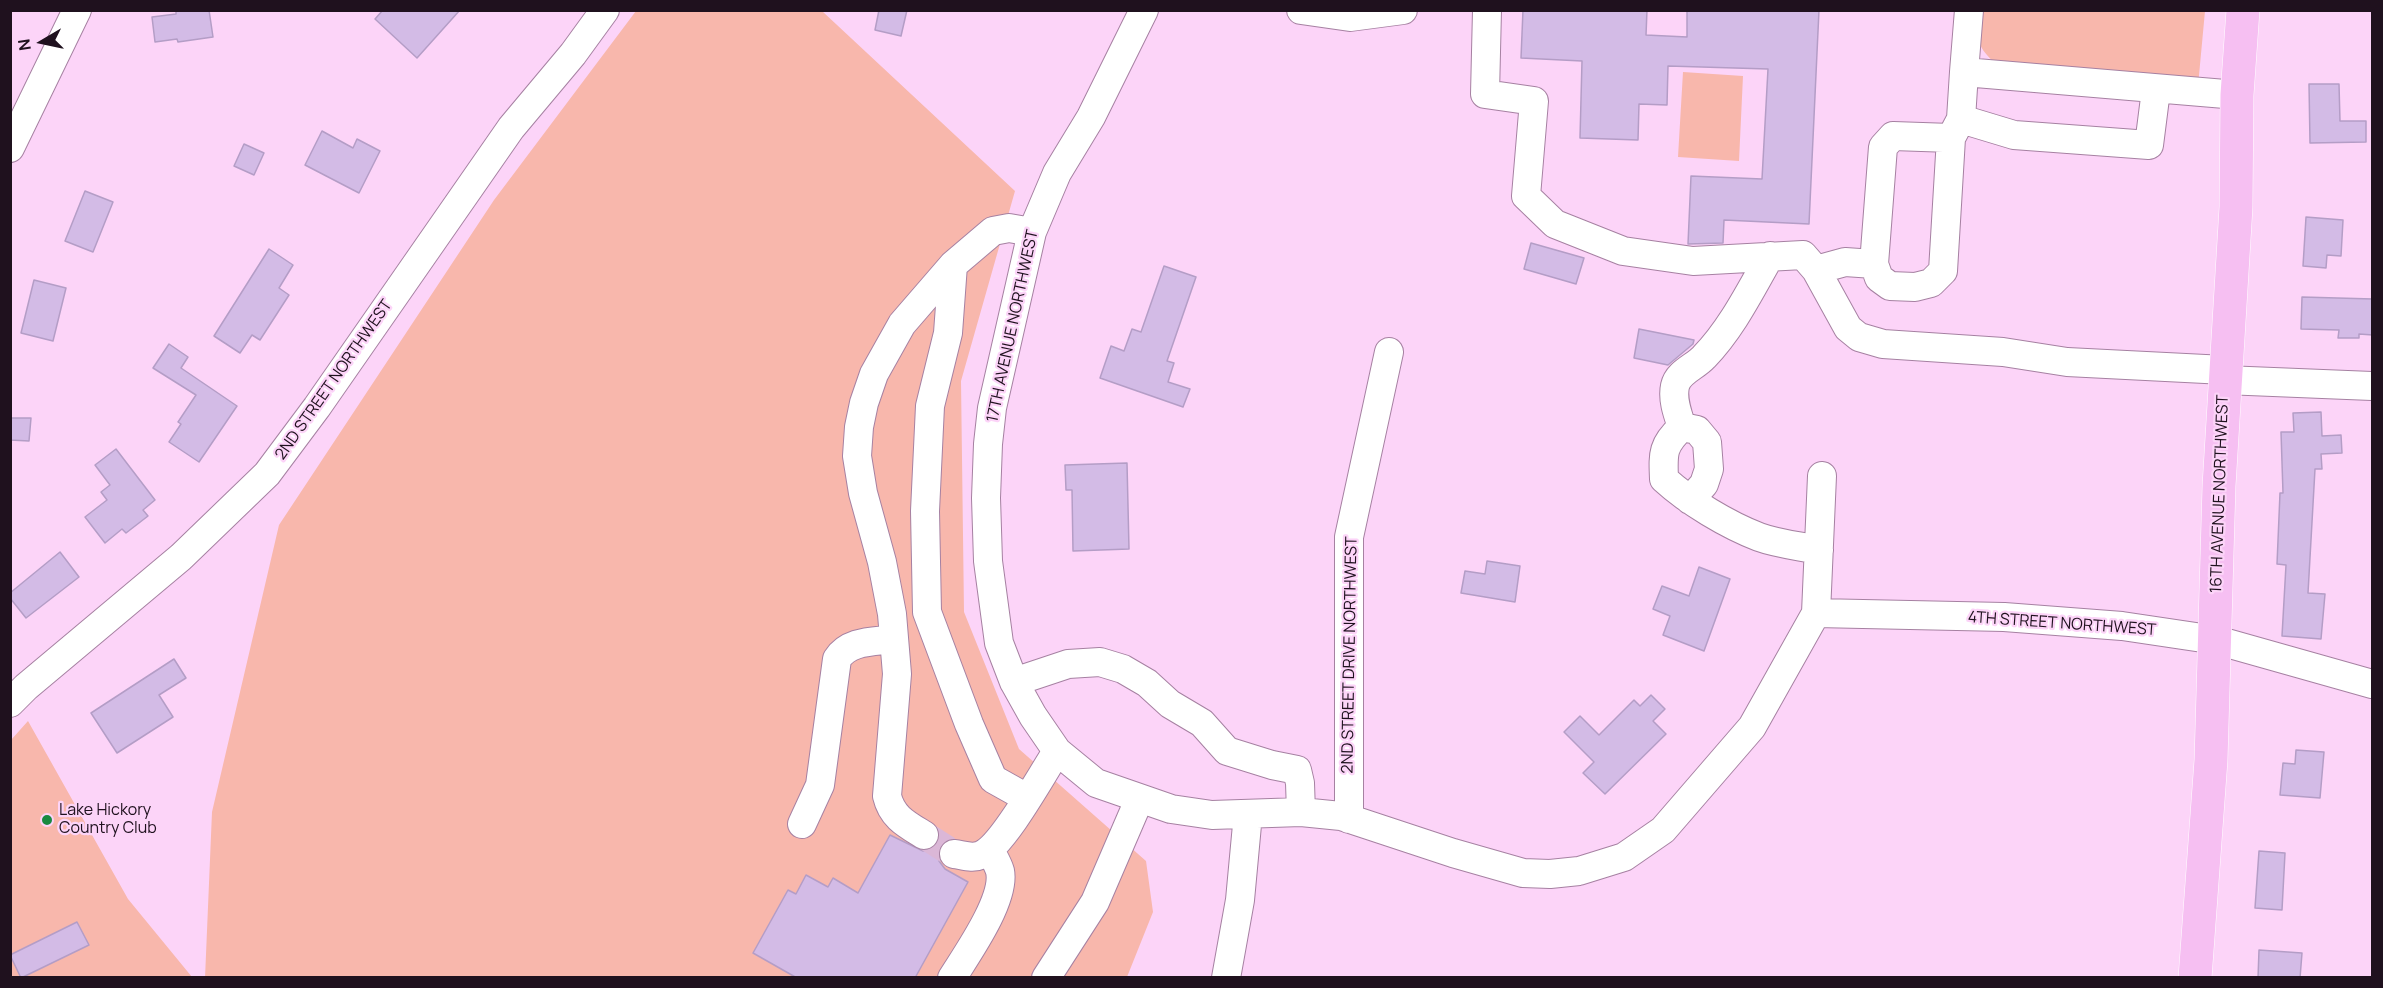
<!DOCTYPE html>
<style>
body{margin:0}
#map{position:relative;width:2383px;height:988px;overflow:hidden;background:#fcd4f8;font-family:Manrope,sans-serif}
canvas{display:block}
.frame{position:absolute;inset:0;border:12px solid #1f111e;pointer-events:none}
.north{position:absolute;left:12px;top:12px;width:60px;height:60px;-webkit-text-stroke:4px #fcd4f8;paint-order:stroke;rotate:261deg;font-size:16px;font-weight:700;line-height:24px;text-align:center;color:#1f111e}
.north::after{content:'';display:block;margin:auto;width:21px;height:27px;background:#1f111e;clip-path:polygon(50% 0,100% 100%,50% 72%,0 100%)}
</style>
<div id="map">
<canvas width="2383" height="988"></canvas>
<div class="frame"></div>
<div class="north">N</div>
</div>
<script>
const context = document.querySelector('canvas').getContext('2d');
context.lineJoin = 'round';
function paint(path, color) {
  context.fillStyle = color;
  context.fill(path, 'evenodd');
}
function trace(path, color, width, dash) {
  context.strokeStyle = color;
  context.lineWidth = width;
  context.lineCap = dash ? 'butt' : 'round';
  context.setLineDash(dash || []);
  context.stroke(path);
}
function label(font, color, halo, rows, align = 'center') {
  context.font = font + ' Manrope,sans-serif';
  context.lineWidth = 4.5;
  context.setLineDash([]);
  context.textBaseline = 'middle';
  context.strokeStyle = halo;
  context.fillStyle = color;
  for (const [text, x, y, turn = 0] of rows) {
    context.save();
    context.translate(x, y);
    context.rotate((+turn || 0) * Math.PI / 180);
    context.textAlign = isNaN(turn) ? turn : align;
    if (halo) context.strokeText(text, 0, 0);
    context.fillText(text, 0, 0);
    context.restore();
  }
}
paint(new Path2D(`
 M 636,11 L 822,11 L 1015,191 L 961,381 L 964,612 L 1019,749 L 1146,861 L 1153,912 L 1127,977 L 205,978 L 212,812 L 279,525 L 494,200 Z
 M 1979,11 L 2205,11 L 2198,86 L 2003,71 C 1978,47 1975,45 1979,11 Z
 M 1683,72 L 1743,76 L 1739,161 L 1678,157 Z
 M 28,721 L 128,899 L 192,977 L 11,977 L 11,740 Z`), '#f8b7ac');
const building = new Path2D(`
 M 176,10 L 209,10 L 213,37 L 178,42 L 177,39 L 155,42 L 152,17 L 176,14 Z
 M 383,10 L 460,10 L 417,58 L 375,19 Z
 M 879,10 L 907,10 L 901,36 L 875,30 Z
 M 1523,10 L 1647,10 L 1646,35 L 1687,37 L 1687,10 L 1819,10 L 1809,224 L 1724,220 L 1723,243 L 1688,244 L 1691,176 L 1762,179 L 1768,69 L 1668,66 L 1667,105 L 1639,104 L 1638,140 L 1580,138 L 1582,61 L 1521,58 Z
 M 2309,84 L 2339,84 L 2340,121 L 2366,121 L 2366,142 L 2310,143 Z
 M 322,131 L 353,148 L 357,139 L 380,151 L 359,193 L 305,165 Z
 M 244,144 L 264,153 L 254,175 L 234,166 Z
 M 85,191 L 113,202 L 93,252 L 65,241 Z
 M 2306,217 L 2343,220 L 2341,256 L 2327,255 L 2326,268 L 2303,266 Z
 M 1531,243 L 1584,258 L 1576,284 L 1524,269 Z
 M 269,249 L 293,265 L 279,288 L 289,295 L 260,340 L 252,335 L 240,353 L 214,336 Z
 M 1164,266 L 1196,277 L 1167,361 L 1174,363 L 1168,382 L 1190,389 L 1183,407 L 1100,378 L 1111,346 L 1124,351 L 1132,329 L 1141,332 Z
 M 34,280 L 66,288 L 53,341 L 21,333 Z
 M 2302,297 L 2373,299 L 2373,335 L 2359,334 L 2359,338 L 2338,338 L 2339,330 L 2301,329 Z
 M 1639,329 L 1694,340 L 1693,344 L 1668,365 L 1634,358 Z
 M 169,344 L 188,357 L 181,368 L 237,406 L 199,462 L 169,442 L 181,424 L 178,422 L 196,395 L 153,368 Z
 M 2321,412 L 2322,436 L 2341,435 L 2342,453 L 2321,454 L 2322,469 L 2315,469 L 2308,593 L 2325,594 L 2321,639 L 2282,636 L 2286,565 L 2277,564 L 2280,493 L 2283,493 L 2281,432 L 2294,432 L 2293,413 Z
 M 10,418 L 31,418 L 29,441 L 10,440 Z
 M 116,449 L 155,500 L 143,510 L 148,516 L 126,533 L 122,529 L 105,543 L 85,517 L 107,500 L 101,492 L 110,485 L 95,465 Z
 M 1127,463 L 1129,549 L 1073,551 L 1072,490 L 1066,490 L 1065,465 Z
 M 60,552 L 79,577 L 26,618 L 10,598 L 10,593 Z
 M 1487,561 L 1520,566 L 1515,602 L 1461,593 L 1465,571 L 1485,574 Z
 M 1699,567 L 1730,579 L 1704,651 L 1663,635 L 1670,616 L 1653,609 L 1662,586 L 1689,596 Z
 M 174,659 L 186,678 L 159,695 L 173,717 L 117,753 L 91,713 Z
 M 1651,695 L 1665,709 L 1653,721 L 1666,734 L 1605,794 L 1583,773 L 1594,762 L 1564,732 L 1580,716 L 1599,735 L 1634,700 L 1640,706 Z
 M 2296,750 L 2324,752 L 2320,798 L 2280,795 L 2283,763 L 2295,764 Z
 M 890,835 L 923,851 L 932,849 L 940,839 L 944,841 L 938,851 L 939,861 L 945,869 L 968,882 L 915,978 L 797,978 L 753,953 L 788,890 L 796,894 L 806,875 L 828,887 L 833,878 L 858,893 Z
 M 2259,851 L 2285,853 L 2282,910 L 2255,908 Z
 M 77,922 L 89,945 L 21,978 L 10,955 Z
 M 2259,950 L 2302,953 L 2300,978 L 2258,978 Z`);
paint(building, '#d3bbe6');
trace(building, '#b49dc6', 1.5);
trace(new Path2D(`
 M 924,835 L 954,854`), '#dbb7d7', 28, [28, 14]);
const minor = new Path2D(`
 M 1144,10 L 1091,117 L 1057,173 L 1032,232 L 992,408 L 988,444 L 986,498 L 988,561 L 999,643 L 1014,682 L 1033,716 L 1057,751 L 1096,783 L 1171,809 L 1212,815 L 1301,812 L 1341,816 L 1453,853 L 1523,873 L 1550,874 L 1579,871 L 1624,857 L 1663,830 L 1752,727 L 1816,613 L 1822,476
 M 1301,10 L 1350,17 L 1403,10
 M 1487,10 L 1485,94 L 1534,101 L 1526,196 L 1555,224 L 1623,251 L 1693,261 L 1803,255 L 1816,270 L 1848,328 L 1859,337 L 1883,344 L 2003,352 L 2067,362 L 2225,370
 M 1969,10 L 1964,72 L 2237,95
 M 1961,119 L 2014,135 L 2149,145 L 2156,90
 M 1951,138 L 1893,136 L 1883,147 L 1874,264 L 1879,278 L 1890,286 L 1915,287 L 1931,283 L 1943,271 L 1951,138 L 1961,119 L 1964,72
 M 10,148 L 77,10
 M 953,265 L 948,333 L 930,406 L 925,511 L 927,612 L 969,724 L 993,779 L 1027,798
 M 1816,270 L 1845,262 L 1874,264
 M 2224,380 L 2372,386
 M 1682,427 C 1678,415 1672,400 1675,386 C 1678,372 1695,367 1704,357 C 1732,328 1750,291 1770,256
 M 1690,500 L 1704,484 L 1709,469 L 1707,442 L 1697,430 L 1682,427 C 1662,445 1663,454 1664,479 C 1689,502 1728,525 1759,537 C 1778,544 1800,546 1819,550
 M 1816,613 L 2004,617 L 2122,626 L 2216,640 L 2372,684
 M 1014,682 L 1068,664 L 1100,662 L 1123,669 L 1147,683 L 1170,704 L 1202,723 L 1227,751 L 1272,765 L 1297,770 L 1300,783 L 1301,812
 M 10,703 L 26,687 L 181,557 L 267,474 L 317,407 L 511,128 L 573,54 L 605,10
 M 1349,819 L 1349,537 L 1389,352
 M 802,824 L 820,785 L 837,659 C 849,640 874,642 894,639
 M 924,835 C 906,824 892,817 887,796 L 897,674 L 892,614 L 882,562 L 863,493 L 857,456 L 859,427 L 864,403 L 874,374 L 902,324 L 953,265 L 993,231 L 1009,228 L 1032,232
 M 954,854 C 963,855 972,859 981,855 C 1002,847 1043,773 1057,751
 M 952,978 C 967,954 1006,899 1000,871 C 998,864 993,856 990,850
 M 1046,978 L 1095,902 L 1139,800
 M 1226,978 L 1240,900 L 1248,814`);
const major = new Path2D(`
 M 2195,978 L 2211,760 L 2219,486 L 2236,207 L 2237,95 L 2243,10`);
trace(minor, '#a681a2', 30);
trace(major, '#fff', 34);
trace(minor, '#fff', 28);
trace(major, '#f6bff2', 33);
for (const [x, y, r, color] of [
 [47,820,6,"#198941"]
]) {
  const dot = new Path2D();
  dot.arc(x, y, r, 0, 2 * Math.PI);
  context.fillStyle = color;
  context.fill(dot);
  trace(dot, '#fcd4f8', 2);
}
label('16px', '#1f111e', '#fcd4f8', [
 ["17TH AVENUE NORTHWEST",1013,326,-78],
 ["2ND STREET NORTHWEST",334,380,-55],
 ["16TH AVENUE NORTHWEST",2220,494,-88],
 ["4TH STREET NORTHWEST",2062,624,4],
 ["2ND STREET DRIVE NORTHWEST",1350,655,-89]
]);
label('16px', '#1f111e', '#fcd4f8', [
 ["Lake Hickory",59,811],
 ["Country Club",59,829]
], 'left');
</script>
